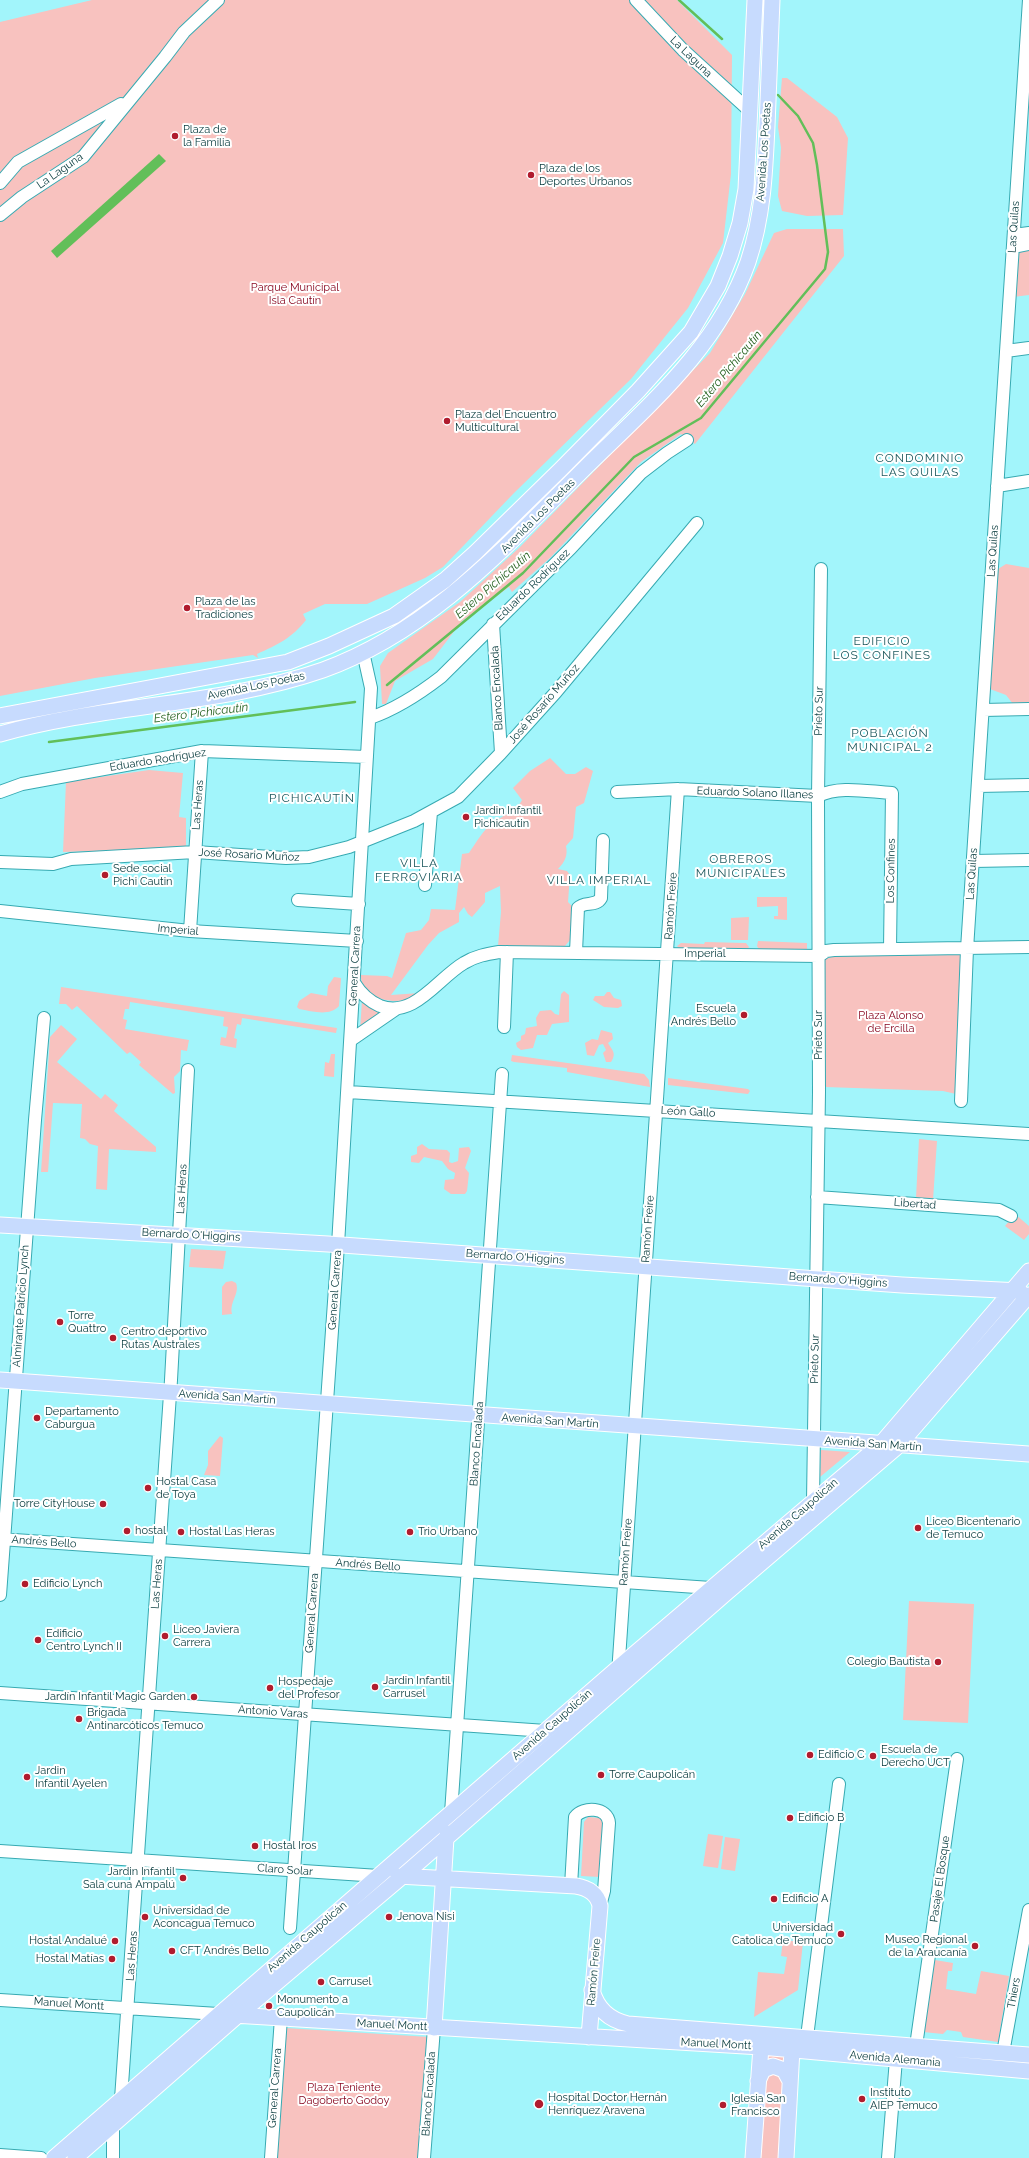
<!DOCTYPE html>
<meta charset="utf-8">
<style>
body{margin:0}
canvas{display:block;background:#a2f5fb}
</style>
<canvas width="1029" height="2158"></canvas>
<script>
const context = document.querySelector('canvas').getContext('2d');
context.lineJoin = 'round';
function paint(path, color) {
  context.fillStyle = color;
  context.fill(path, 'evenodd');
}
function trace(path, color, width, dash) {
  context.strokeStyle = color;
  context.lineWidth = width;
  context.lineCap = dash ? 'butt' : 'round';
  context.setLineDash(dash || []);
  context.stroke(path);
}
function label(font, color, halo, rows, align = 'center') {
  context.font = font + ' Raleway,sans-serif';
  context.lineWidth = 4;
  context.setLineDash([]);
  context.textBaseline = 'middle';
  context.strokeStyle = halo;
  context.fillStyle = color;
  for (const [text, x, y, turn = 0] of rows) {
    context.save();
    context.translate(x, y);
    context.rotate((+turn || 0) * Math.PI / 180);
    context.textAlign = isNaN(turn) ? turn : align;
    if (halo) context.strokeText(text, 0, 0);
    context.fillText(text, 0, 0);
    context.restore();
  }
}
paint(new Path2D(`
 M 92,0 L 677,0 L 732,55 L 731,174 L 723,243 L 688,308 L 631,379 L 514,493 L 443,567 L 425,578 L 367,604 L 325,604 L 303,614 L 306,620 C 292,638 277,645 257,654 L 258,658 L 253,655 L 95,678 L 0,696 L 0,22 Z
 M 782,78 L 787,78 L 837,117 L 848,138 L 843,215 L 807,216 L 782,211 L 778,196 L 781,148 L 778,127 Z
 M 787,229 L 843,229 L 844,256 L 695,444 L 681,434 L 641,462 L 551,557 L 512,592 L 509,587 L 462,621 L 433,659 L 395,681 L 386,704 L 382,704 L 380,666 L 388,653 L 460,602 L 520,547 L 710,353 L 745,294 L 774,233 Z
 M 1029,248 L 1029,295 L 1013,297 L 1016,250 Z
 M 1006,564 L 1029,568 L 1029,703 L 1013,704 L 1006,695 L 990,689 L 998,569 Z
 M 550,758 L 566,774 L 575,774 L 586,767 L 593,771 L 584,803 L 576,807 L 573,838 L 566,846 C 568,855 565,862 558,869 L 567,871 L 570,875 L 568,902 L 575,909 L 570,940 L 565,946 L 558,947 L 498,946 L 501,912 L 500,886 L 485,893 L 485,902 L 472,917 L 468,914 L 464,907 L 459,913 L 459,922 L 439,933 L 428,945 L 391,995 L 420,993 C 415,995 410,999 405,1000 C 388,1004 360,996 361,975 L 387,976 L 392,978 L 406,933 L 421,930 L 429,920 L 431,909 L 455,910 L 462,854 L 469,853 C 475,844 481,834 488,827 C 497,818 517,811 522,800 L 513,788 L 530,771 Z
 M 149,770 L 183,773 L 179,817 L 186,818 L 186,848 L 63,852 L 66,782 Z
 M 757,897 L 787,897 L 787,920 L 774,919 L 774,916 L 778,916 L 778,906 L 757,907 Z
 M 749,917 L 748,940 L 731,940 L 731,918 Z
 M 758,941 L 807,943 L 807,950 L 760,951 L 757,946 Z
 M 705,942 L 746,943 L 749,947 L 747,950 L 679,948 L 677,946 L 681,943 L 704,944 Z
 M 963,955 L 956,1094 L 943,1091 L 825,1087 L 825,959 L 834,956 Z
 M 334,977 L 341,978 L 339,1006 C 329,1017 312,1011 299,1009 L 297,1007 L 299,1001 L 311,993 L 327,996 L 328,986 Z
 M 61,987 L 337,1028 L 336,1033 L 242,1018 L 241,1025 L 237,1024 L 234,1038 L 237,1039 L 236,1048 L 220,1045 L 221,1037 L 226,1038 L 228,1027 L 223,1026 L 224,1017 L 130,1002 L 129,1009 L 125,1009 L 123,1019 L 127,1020 L 125,1029 L 189,1040 L 187,1051 L 181,1050 L 180,1071 L 174,1077 L 175,1093 L 173,1094 L 139,1065 L 141,1062 L 130,1052 L 127,1054 L 77,1006 L 72,1010 L 66,1004 L 59,1004 Z
 M 564,991 L 569,995 L 569,1022 L 552,1024 L 547,1035 L 537,1035 L 533,1048 L 521,1050 L 517,1047 L 516,1043 L 521,1040 L 521,1036 L 525,1034 L 526,1028 L 537,1026 L 536,1018 L 540,1011 L 551,1010 L 555,1014 L 559,1015 L 561,994 Z
 M 607,992 L 610,992 L 614,998 L 621,1000 L 622,1006 L 618,1008 L 604,1007 L 593,1000 L 595,996 L 604,996 Z
 M 362,1000 L 387,1012 L 360,1031 Z
 M 61,1025 L 77,1039 L 57,1062 L 101,1099 L 105,1094 L 118,1105 L 114,1111 L 156,1147 L 156,1152 L 109,1149 L 107,1190 L 96,1189 L 98,1146 L 90,1144 L 85,1139 L 80,1138 L 82,1104 L 53,1103 L 48,1172 L 41,1172 L 50,1037 Z
 M 601,1030 L 612,1033 L 613,1039 L 608,1043 C 612,1050 617,1053 611,1062 L 606,1062 L 603,1053 L 606,1050 L 603,1044 L 599,1045 L 594,1056 L 587,1055 L 585,1043 L 592,1039 L 598,1040 Z
 M 331,1054 L 335,1054 L 334,1077 L 324,1076 L 325,1062 L 329,1063 Z
 M 512,1055 L 644,1074 L 649,1080 L 650,1087 L 567,1072 L 567,1068 L 514,1062 L 511,1061 Z
 M 668,1078 L 748,1089 L 750,1091 L 748,1094 L 668,1085 Z
 M 919,1139 L 937,1141 L 933,1200 L 916,1198 Z
 M 422,1144 L 429,1149 L 447,1150 L 450,1153 L 449,1162 L 452,1163 L 458,1161 L 459,1148 L 469,1147 L 471,1151 L 465,1168 L 469,1173 L 467,1191 L 465,1194 L 451,1194 L 444,1189 L 445,1180 L 454,1179 L 455,1173 L 448,1169 L 442,1161 L 424,1157 L 419,1163 L 411,1162 L 411,1156 L 417,1154 L 417,1147 Z
 M 1015,1214 L 1029,1226 L 1029,1234 L 1024,1240 L 1005,1226 Z
 M 191,1249 L 226,1251 L 223,1269 L 189,1267 Z
 M 232,1281 L 236,1283 C 240,1294 229,1302 232,1314 L 222,1315 L 222,1287 L 226,1282 Z
 M 220,1436 L 223,1438 L 220,1476 L 204,1475 L 208,1465 L 208,1451 Z
 M 821,1450 L 850,1452 L 820,1477 Z
 M 909,1601 L 974,1604 L 968,1723 L 903,1720 Z
 M 588,1817 L 600,1818 L 603,1823 L 600,1877 L 581,1876 L 584,1822 Z
 M 708,1834 L 723,1836 L 718,1868 L 703,1866 Z
 M 725,1837 L 740,1839 L 735,1871 L 721,1869 Z
 M 783,1940 L 803,1942 L 798,1990 L 754,2017 L 758,1972 L 784,1974 L 787,1957 L 781,1956 Z
 M 935,1960 L 953,1963 L 952,1971 L 948,1971 L 946,1989 L 976,1994 L 981,1971 L 1009,1976 L 998,2042 L 963,2037 L 961,2032 L 947,2030 L 943,2034 L 923,2032 Z
 M 285,2028 L 429,2037 L 420,2158 L 275,2158 Z
 M 763,2053 L 788,2055 L 782,2158 L 757,2158 Z`), '#f8c2bf');
paint(new Path2D(`
 M 159,154 L 166,161 L 57,258 L 51,251 Z`), '#62bf59');
trace(new Path2D(`
 M 679,0 L 722,39
 M 387,685 L 523,573 L 634,457 L 701,418 L 825,269 L 828,252 L 817,165 L 813,143 L 798,116 L 778,95
 M 49,742 L 355,702`), '#62bf59', 2.5);
const minor = new Path2D(`
 M 636,0 L 683,50 L 750,111
 M 0,183 L 18,162 L 121,104
 M 0,215 L 22,197 L 83,157 L 165,57 L 184,32 L 218,0
 M 1014,235 L 1029,233
 M 1013,247 L 1029,244
 M 1006,351 L 1029,348
 M 997,486 L 1029,481
 M 493,624 L 501,753
 M 983,710 L 1029,709
 M 370,718 C 396,709 419,694 441,677 L 571,548 L 641,473 L 667,453 L 687,440
 M 978,786 L 1029,785
 M 0,792 L 22,784 L 202,751 L 367,757
 M 617,792 L 678,789 L 818,796 C 840,785 869,792 892,793 L 890,949
 M 973,861 L 1029,860
 M 0,862 L 53,864 L 71,859 L 195,852 L 286,858 L 309,857 L 349,847 L 414,821 L 458,797 L 501,753 L 556,692 L 697,523
 M 425,885 L 431,812
 M 298,900 L 359,904
 M 0,911 L 190,931 L 357,941
 M 190,931 L 202,751
 M 576,952 L 578,908 C 584,901 596,907 601,898 L 603,840
 M 355,984 C 361,994 369,1001 380,1006 C 414,1019 438,978 464,963 C 475,956 487,954 499,952 L 819,956 L 826,951 L 834,950 L 1029,947
 M 504,1027 L 507,952
 M 351,1040 L 396,1009
 M 348,1092 L 1029,1134
 M 961,1101 L 967,949 L 1029,0
 M 817,1197 L 999,1210 L 1011,1216
 M 813,1501 L 819,1092 L 818,796 L 821,569
 M 0,1539 L 711,1588
 M 0,1595 L 35,1120 L 44,1018
 M 618,1674 L 678,789
 M 0,1693 L 546,1731
 M 451,1813 L 502,1074
 M 0,1851 L 379,1876
 M 571,1886 L 575,1817 C 583,1806 608,1807 609,1823 L 604,1891 L 600,1906
 M 290,1928 L 338,1245 L 371,688 L 363,652
 M 0,2000 L 218,2014
 M 807,2037 L 839,1784
 M 916,2046 L 957,1759
 M 1003,2053 L 1029,1910
 M 121,2099 L 171,1380 L 188,1070
 M 0,2155 L 41,2158
 M 113,2158 L 113,2125
 M 271,2158 L 281,2018
 M 424,2158 L 434,2028
 M 888,2158 L 896,2059`);
const major = new Path2D(`
 M 0,716 L 288,662 L 329,646 L 394,616 L 445,580 L 475,553 L 561,469 L 638,391 L 691,332 L 718,286 L 730,256 L 740,223 L 746,189 L 755,0
 M 0,734 C 106,704 219,706 323,670 C 431,631 507,545 586,467 C 649,405 718,347 748,262 C 763,217 765,172 767,126 C 769,84 770,42 772,0
 M 0,1225 L 328,1244 L 902,1285 L 1020,1291
 M 0,1380 L 1029,1454
 M 398,1876 L 576,1886 C 588,1888 598,1894 600,1906 L 589,2037
 M 592,1990 C 597,2009 609,2020 628,2024 L 1029,2055
 M 233,2015 L 761,2047 L 1029,2071
 M 434,2028 L 446,1838 L 448,1833
 M 758,2081 L 763,2070 L 773,2066 L 784,2070 L 790,2081
 M 54,2158 L 618,1668 L 880,1445 L 1029,1271
 M 75,2158 L 237,2016 L 411,1869 L 726,1593 L 898,1446 L 1029,1295
 M 753,2158 L 761,2047
 M 786,2158 L 792,2049`);
trace(minor, '#37aab2', 14);
trace(major, '#fff', 17);
trace(minor, '#fff', 12);
trace(major, '#c7dbfe', 15);
for (const [x, y, r, color] of [
 [175,136,4,"#b01c2e"],
 [531,175,4,"#b01c2e"],
 [447,421,4,"#b01c2e"],
 [187,608,4,"#b01c2e"],
 [466,817,4,"#b01c2e"],
 [105,875,4,"#b01c2e"],
 [744,1015,4,"#b01c2e"],
 [60,1322,4,"#b01c2e"],
 [113,1338,4,"#b01c2e"],
 [37,1418,4,"#b01c2e"],
 [148,1488,4,"#b01c2e"],
 [103,1504,4,"#b01c2e"],
 [918,1528,4,"#b01c2e"],
 [127,1531,4,"#b01c2e"],
 [181,1532,4,"#b01c2e"],
 [410,1532,4,"#b01c2e"],
 [25,1584,4,"#b01c2e"],
 [165,1636,4,"#b01c2e"],
 [38,1640,4,"#b01c2e"],
 [938,1662,4,"#b01c2e"],
 [375,1687,4,"#b01c2e"],
 [270,1688,4,"#b01c2e"],
 [194,1697,4,"#b01c2e"],
 [79,1719,4,"#b01c2e"],
 [810,1755,4,"#b01c2e"],
 [873,1756,4,"#b01c2e"],
 [601,1775,4,"#b01c2e"],
 [27,1777,4,"#b01c2e"],
 [790,1818,4,"#b01c2e"],
 [255,1846,4,"#b01c2e"],
 [183,1878,4,"#b01c2e"],
 [774,1899,4,"#b01c2e"],
 [145,1917,4,"#b01c2e"],
 [389,1917,4,"#b01c2e"],
 [841,1934,4,"#b01c2e"],
 [115,1941,4,"#b01c2e"],
 [975,1946,4,"#b01c2e"],
 [172,1951,4,"#b01c2e"],
 [112,1959,4,"#b01c2e"],
 [321,1982,4,"#b01c2e"],
 [269,2006,4,"#b01c2e"],
 [862,2099,4,"#b01c2e"],
 [539,2104,5,"#b01c2e"],
 [723,2105,4,"#b01c2e"]
]) {
  const dot = new Path2D();
  dot.arc(x, y, r, 0, 2 * Math.PI);
  context.fillStyle = color;
  context.fill(dot);
  trace(dot, '#fff', 1.5);
}
label('11px', '#073a3d', '#fff', [
 ["La Laguna",691,57,44],
 ["Avenida Los Poetas",764,152,-86],
 ["La Laguna",60,171,-35],
 ["Las Quilas",1014,227,-86],
 ["Avenida Los Poetas",538,516,-45],
 ["Las Quilas",993,551,-86],
 ["Eduardo Rodríguez",533,585,-44],
 ["Avenida Los Poetas",256,686,-12],
 ["Blanco Encalada",497,688,-93],
 ["José Rosario Muñoz",544,704,-49],
 ["Prieto Sur",819,711,-89],
 ["Eduardo Rodríguez",158,760,-9],
 ["Eduardo Solano Illanes",755,793,2],
 ["Las Heras",198,805,-86],
 ["José Rosario Muñoz",249,855,3],
 ["Los Confines",891,871,-89],
 ["Las Quilas",972,874,-86],
 ["Ramón Freire",671,906,-86],
 ["Imperial",178,930,5],
 ["Imperial",705,954],
 ["General Carrera",355,966,-87],
 ["Prieto Sur",819,1035,-90],
 ["León Gallo",688,1112,3],
 ["Las Heras",182,1189,-87],
 ["Libertad",915,1204,4],
 ["Ramón Freire",648,1229,-86],
 ["Bernardo O'Higgins",191,1235,3],
 ["Bernardo O'Higgins",515,1257,4],
 ["Bernardo O'Higgins",838,1280,4],
 ["General Carrera",335,1290,-86],
 ["Almirante Patricio Lynch",21,1306,-86],
 ["Prieto Sur",815,1359,-89],
 ["Avenida San Martín",227,1397,4],
 ["Avenida San Martín",550,1421,4],
 ["Blanco Encalada",477,1444,-86],
 ["Avenida San Martín",873,1444,4],
 ["Avenida Caupolicán",798,1514,-41],
 ["Andrés Bello",44,1542,4],
 ["Ramón Freire",626,1552,-86],
 ["Andrés Bello",368,1565,4],
 ["Las Heras",157,1584,-86],
 ["General Carrera",312,1613,-86],
 ["Antonio Varas",273,1712,4],
 ["Avenida Caupolicán",552,1725,-41],
 ["Claro Solar",285,1870,4],
 ["Pasaje El Bosque",940,1879,-82],
 ["Avenida Caupolicán",307,1937,-41],
 ["Las Heras",132,1956,-86],
 ["Ramón Freire",594,1972,-85],
 ["Thiers",1014,1993,-80],
 ["Manuel Montt",69,2004,4],
 ["Manuel Montt",392,2025,3],
 ["Manuel Montt",716,2044,3],
 ["Avenida Alemania",895,2059,5],
 ["General Carrera",275,2088,-86],
 ["Blanco Encalada",429,2094,-86]
]);
label('11px', '#073a3d', '#fff', [
 ["Plaza de",183,130],
 ["la Familia",183,143],
 ["Plaza de los",539,169],
 ["Deportes Urbanos",539,182],
 ["Plaza del Encuentro",455,415],
 ["Multicultural",455,428],
 ["Plaza de las",195,602],
 ["Tradiciones",195,615],
 ["Jardin Infantil",474,811],
 ["Pichicautin",474,824],
 ["Sede social",113,869],
 ["Pichi Cautin",113,882],
 ["Escuela",736,1009,"right"],
 ["Andrés Bello",736,1022,"right"],
 ["Torre",68,1316],
 ["Quattro",68,1329],
 ["Centro deportivo",121,1332],
 ["Rutas Australes",121,1345],
 ["Departamento",45,1412],
 ["Caburgua",45,1425],
 ["Hostal Casa",156,1482],
 ["de Toya",156,1495],
 ["Torre CityHouse",95,1504,"right"],
 ["Liceo Bicentenario",926,1522],
 ["de Temuco",926,1535],
 ["hostal",135,1531],
 ["Hostal Las Heras",189,1532],
 ["Trio Urbano",418,1532],
 ["Edificio Lynch",33,1584],
 ["Liceo Javiera",173,1630],
 ["Carrera",173,1643],
 ["Edificio",46,1634],
 ["Centro Lynch II",46,1647],
 ["Colegio Bautista",930,1662,"right"],
 ["Jardin Infantil",383,1681],
 ["Carrusel",383,1694],
 ["Hospedaje",278,1682],
 ["del Profesor",278,1695],
 ["Jardín Infantil Magic Garden",186,1697,"right"],
 ["Brigada",87,1713],
 ["Antinarcóticos Temuco",87,1726],
 ["Escuela de",881,1750],
 ["Derecho UCT",881,1763],
 ["Edificio C",818,1755],
 ["Jardin",35,1771],
 ["Infantil Ayelen",35,1784],
 ["Torre Caupolicán",609,1775],
 ["Edificio B",798,1818],
 ["Hostal Iros",263,1846],
 ["Jardin Infantil",175,1872,"right"],
 ["Sala cuna Ampalú",175,1885,"right"],
 ["Edificio A",782,1899],
 ["Universidad de",153,1911],
 ["Aconcagua Temuco",153,1924],
 ["Jenova Nisi",397,1917],
 ["Universidad",833,1928,"right"],
 ["Catolica de Temuco",833,1941,"right"],
 ["Museo Regional",967,1940,"right"],
 ["de la Araucanía",967,1953,"right"],
 ["Hostal Andalué",107,1941,"right"],
 ["CFT Andrés Bello",180,1951],
 ["Hostal Matías",104,1959,"right"],
 ["Carrusel",329,1982],
 ["Monumento a",277,2000],
 ["Caupolicán",277,2013],
 ["Instituto",870,2093],
 ["AIEP Temuco",870,2106],
 ["Hospital Doctor Hernán",548,2098],
 ["Henríquez Aravena",548,2111],
 ["Iglesia San",731,2099],
 ["Francisco",731,2112]
], 'left');
label('11px', '#85011a', '#fff', [
 ["Parque Municipal",295,288],
 ["Isla Cautín",295,301],
 ["Plaza Alonso",891,1016],
 ["de Ercilla",891,1029],
 ["Plaza Teniente",344,2088],
 ["Dagoberto Godoy",344,2101]
]);
label('italic 12px', '#266220', '#fff', [
 ["Estero Pichicautín",729,369,-50],
 ["Estero Pichicautín",493,585,-41],
 ["Estero Pichicautín",201,713,-7]
]);
context.letterSpacing = '1px';
label('12px', '#1d585d', '#fff', [
 ["CONDOMINIO",920,458],
 ["LAS QUILAS",920,472],
 ["EDIFICIO",882,641],
 ["LOS CONFINES",882,655],
 ["POBLACIÓN",890,733],
 ["MUNICIPAL 2",890,747],
 ["PICHICAUTÍN",312,798],
 ["OBREROS",741,859],
 ["MUNICIPALES",741,873],
 ["VILLA",419,863],
 ["FERROVIARIA",419,877],
 ["VILLA IMPERIAL",599,880]
]);
context.letterSpacing = '0px';
</script>
